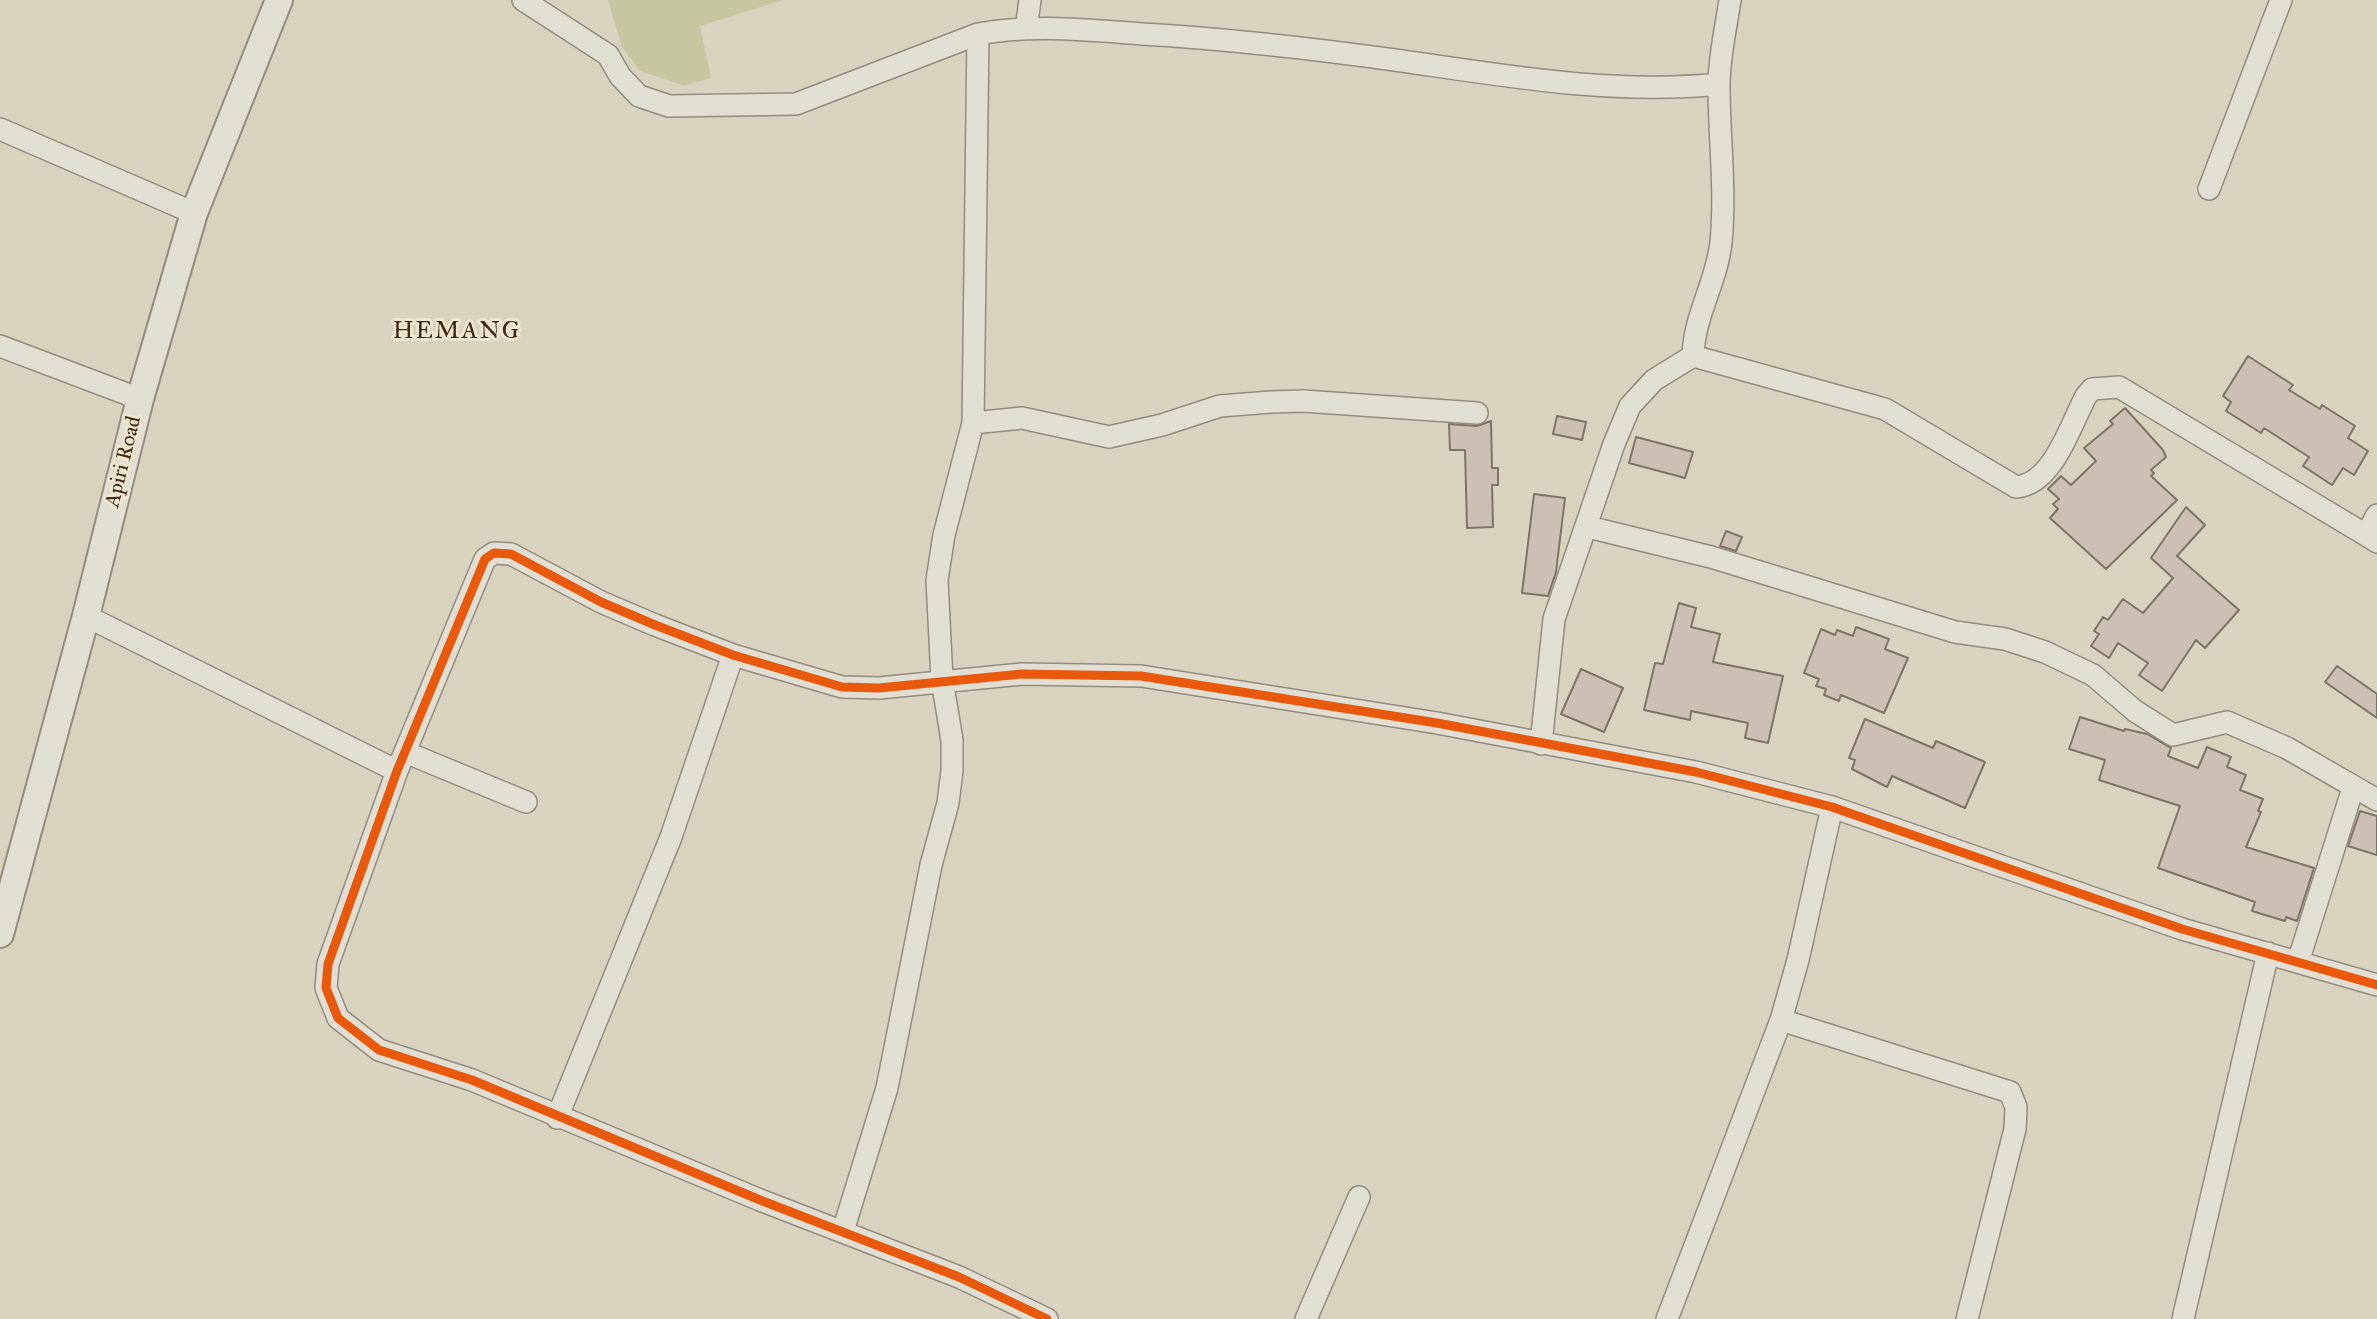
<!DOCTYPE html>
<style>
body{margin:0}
canvas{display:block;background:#d8d3be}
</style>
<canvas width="2377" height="1319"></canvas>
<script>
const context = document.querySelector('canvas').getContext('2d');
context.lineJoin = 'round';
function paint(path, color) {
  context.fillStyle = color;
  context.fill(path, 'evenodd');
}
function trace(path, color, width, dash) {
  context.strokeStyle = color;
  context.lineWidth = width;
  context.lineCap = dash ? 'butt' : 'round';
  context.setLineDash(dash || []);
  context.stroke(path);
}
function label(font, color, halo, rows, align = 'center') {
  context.font = font + ' "IM FELL Great Primer",serif';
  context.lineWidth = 6;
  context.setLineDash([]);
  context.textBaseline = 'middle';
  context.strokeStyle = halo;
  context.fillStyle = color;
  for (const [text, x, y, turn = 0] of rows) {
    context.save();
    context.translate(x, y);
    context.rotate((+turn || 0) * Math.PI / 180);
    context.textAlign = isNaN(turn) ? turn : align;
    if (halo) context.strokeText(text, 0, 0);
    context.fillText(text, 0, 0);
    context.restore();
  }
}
paint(new Path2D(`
 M 608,0 L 784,0 L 700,26 L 711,78 L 684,86 L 640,71 L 622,47 Z`), '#c6c7a1');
const building = new Path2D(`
 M 2248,356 L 2293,385 L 2289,390 L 2320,409 L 2322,405 L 2355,426 L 2348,438 L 2368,451 L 2354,475 L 2343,468 L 2332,485 L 2303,466 L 2309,457 L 2264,428 L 2261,433 L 2226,411 L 2231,402 L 2223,396 Z
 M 2125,408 L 2163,450 L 2166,457 L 2151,470 L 2154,473 L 2151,476 L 2177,500 L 2106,569 L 2050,518 L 2058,509 L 2053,504 L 2059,499 L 2048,489 L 2061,476 L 2071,485 L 2096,461 L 2084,448 L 2113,424 L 2110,421 Z
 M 1557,416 L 1586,422 L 1582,440 L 1553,434 Z
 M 1491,421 L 1492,468 L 1498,468 L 1498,485 L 1492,485 L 1493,527 L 1467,528 L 1465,450 L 1450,450 L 1449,424 L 1477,426 Z
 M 1636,437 L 1693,452 L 1685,478 L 1629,463 Z
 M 1534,494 L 1565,498 L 1556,572 L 1548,596 L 1522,593 Z
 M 2186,507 L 2205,525 L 2177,556 L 2239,610 L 2205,648 L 2196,640 L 2162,691 L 2139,675 L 2148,663 L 2118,643 L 2109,658 L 2091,646 L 2099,634 L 2094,631 L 2103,617 L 2108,620 L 2123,599 L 2143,613 L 2173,578 L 2151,558 Z
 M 1726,531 L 1742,537 L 1736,551 L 1720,546 Z
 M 1679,603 L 1696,608 L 1691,627 L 1720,634 L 1713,662 L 1783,676 L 1768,743 L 1745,738 L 1748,723 L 1691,711 L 1690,720 L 1644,710 L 1655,663 L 1663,664 Z
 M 1856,627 L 1889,639 L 1885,649 L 1908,658 L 1884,713 L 1841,695 L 1839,701 L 1824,695 L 1826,689 L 1816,686 L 1819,679 L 1804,673 L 1821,629 L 1835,635 L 1837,630 L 1853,636 Z
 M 2337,666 L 2377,694 L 2377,718 L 2325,682 Z
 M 1581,669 L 1623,688 L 1604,732 L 1561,714 Z
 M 2080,717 L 2124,731 L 2125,729 L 2147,734 L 2171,748 L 2168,756 L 2198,768 L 2207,747 L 2231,757 L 2227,767 L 2246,775 L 2240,790 L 2263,799 L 2258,811 L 2261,812 L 2246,847 L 2314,868 L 2297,921 L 2286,917 L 2285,921 L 2252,911 L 2255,902 L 2158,868 L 2180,806 L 2099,780 L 2105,760 L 2069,749 Z
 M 1865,719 L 1933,748 L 1936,741 L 1985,762 L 1965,808 L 1892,776 L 1887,787 L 1852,769 L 1855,760 L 1849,758 Z
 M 2360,811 L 2377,816 L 2377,855 L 2348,846 Z`);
paint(building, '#ccbfb3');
trace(building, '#7c7567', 2);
const minor = new Path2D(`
 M 523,0 L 608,55 L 620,76 L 639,96 L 669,106 L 796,104 L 978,34
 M 1730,0 C 1726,28 1719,57 1719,85 C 1719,138 1726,189 1721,242 C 1717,282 1694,315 1693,356 L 1885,409 L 2016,487 C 2053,484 2070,426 2086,396 L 2092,389 L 2119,387 L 2366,535
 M 1026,29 L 1030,0
 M 0,129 L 194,213
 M 2209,189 L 2281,0
 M 0,346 L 140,399
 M 973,423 L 1022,418 L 1109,437 L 1162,425 L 1220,406 L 1271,402 L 1303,401 L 1477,413
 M 2377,515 L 2366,535 L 2377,542
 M 1588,527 L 1711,557 L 1955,632 L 2005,639 L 2045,652 L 2093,675 L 2135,711 L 2173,735 L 2227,722 L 2287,748 L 2377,800
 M 86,616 L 397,771
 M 1541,744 L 1554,619 L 1614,444 L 1630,406 L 1654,380 L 1693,356
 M 405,752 L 526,802
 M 2298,962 L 2353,788
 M 1781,1020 L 2010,1092 L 2016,1107 L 2015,1129 L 1967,1319
 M 557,1118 L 671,837 L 733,655
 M 843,1231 L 887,1088 L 931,865 L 948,803 L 952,771 L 952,740 L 942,680 L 937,580 L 944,535 L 973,423 L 978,34 C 1033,24 1087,30 1142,34 C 1229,39 1316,49 1402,61 C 1506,76 1614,95 1719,84
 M 1047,1319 L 959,1277 L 760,1200 L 472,1080 L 379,1050 L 338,1018 L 326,988 L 328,964 L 397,771 L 485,559 L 494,553 L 511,554 L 601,602 L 655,625 L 733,655 L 842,687 L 879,688 L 1022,674 L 1141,676 L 1437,723 L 1696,772 L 1832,807 L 2182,929 L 2377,985
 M 1306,1319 L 1359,1197
 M 1667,1319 L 1781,1020 L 1798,960 L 1832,807
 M 2183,1319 L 2268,953`);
const tertiary = new Path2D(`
 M 0,934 L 86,616 L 140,399 L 194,213 L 279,0`);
trace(minor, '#938c7e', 24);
trace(tertiary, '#938c7e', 30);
trace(minor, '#e1ded4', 21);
trace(tertiary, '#e1ded4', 26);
trace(new Path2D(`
 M 1047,1319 L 959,1277 L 760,1200 L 472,1080 L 379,1050 L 338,1018 L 326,988 L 328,964 L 397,771 L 485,559 L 494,553 L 511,554 L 601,602 L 655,625 L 733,655 L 842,687 L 879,688 L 1022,674 L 1141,676 L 1437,723 L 1696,772 L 1832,807 L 2182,929 L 2377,985`), '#e8590c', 9);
label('21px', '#412610', '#ede6ce', [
 ["Apiri Road",124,462,-76]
]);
context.letterSpacing = '2px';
label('24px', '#412610', '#ede6ce', [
 ["HEMANG",457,332]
]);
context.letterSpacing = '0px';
</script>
